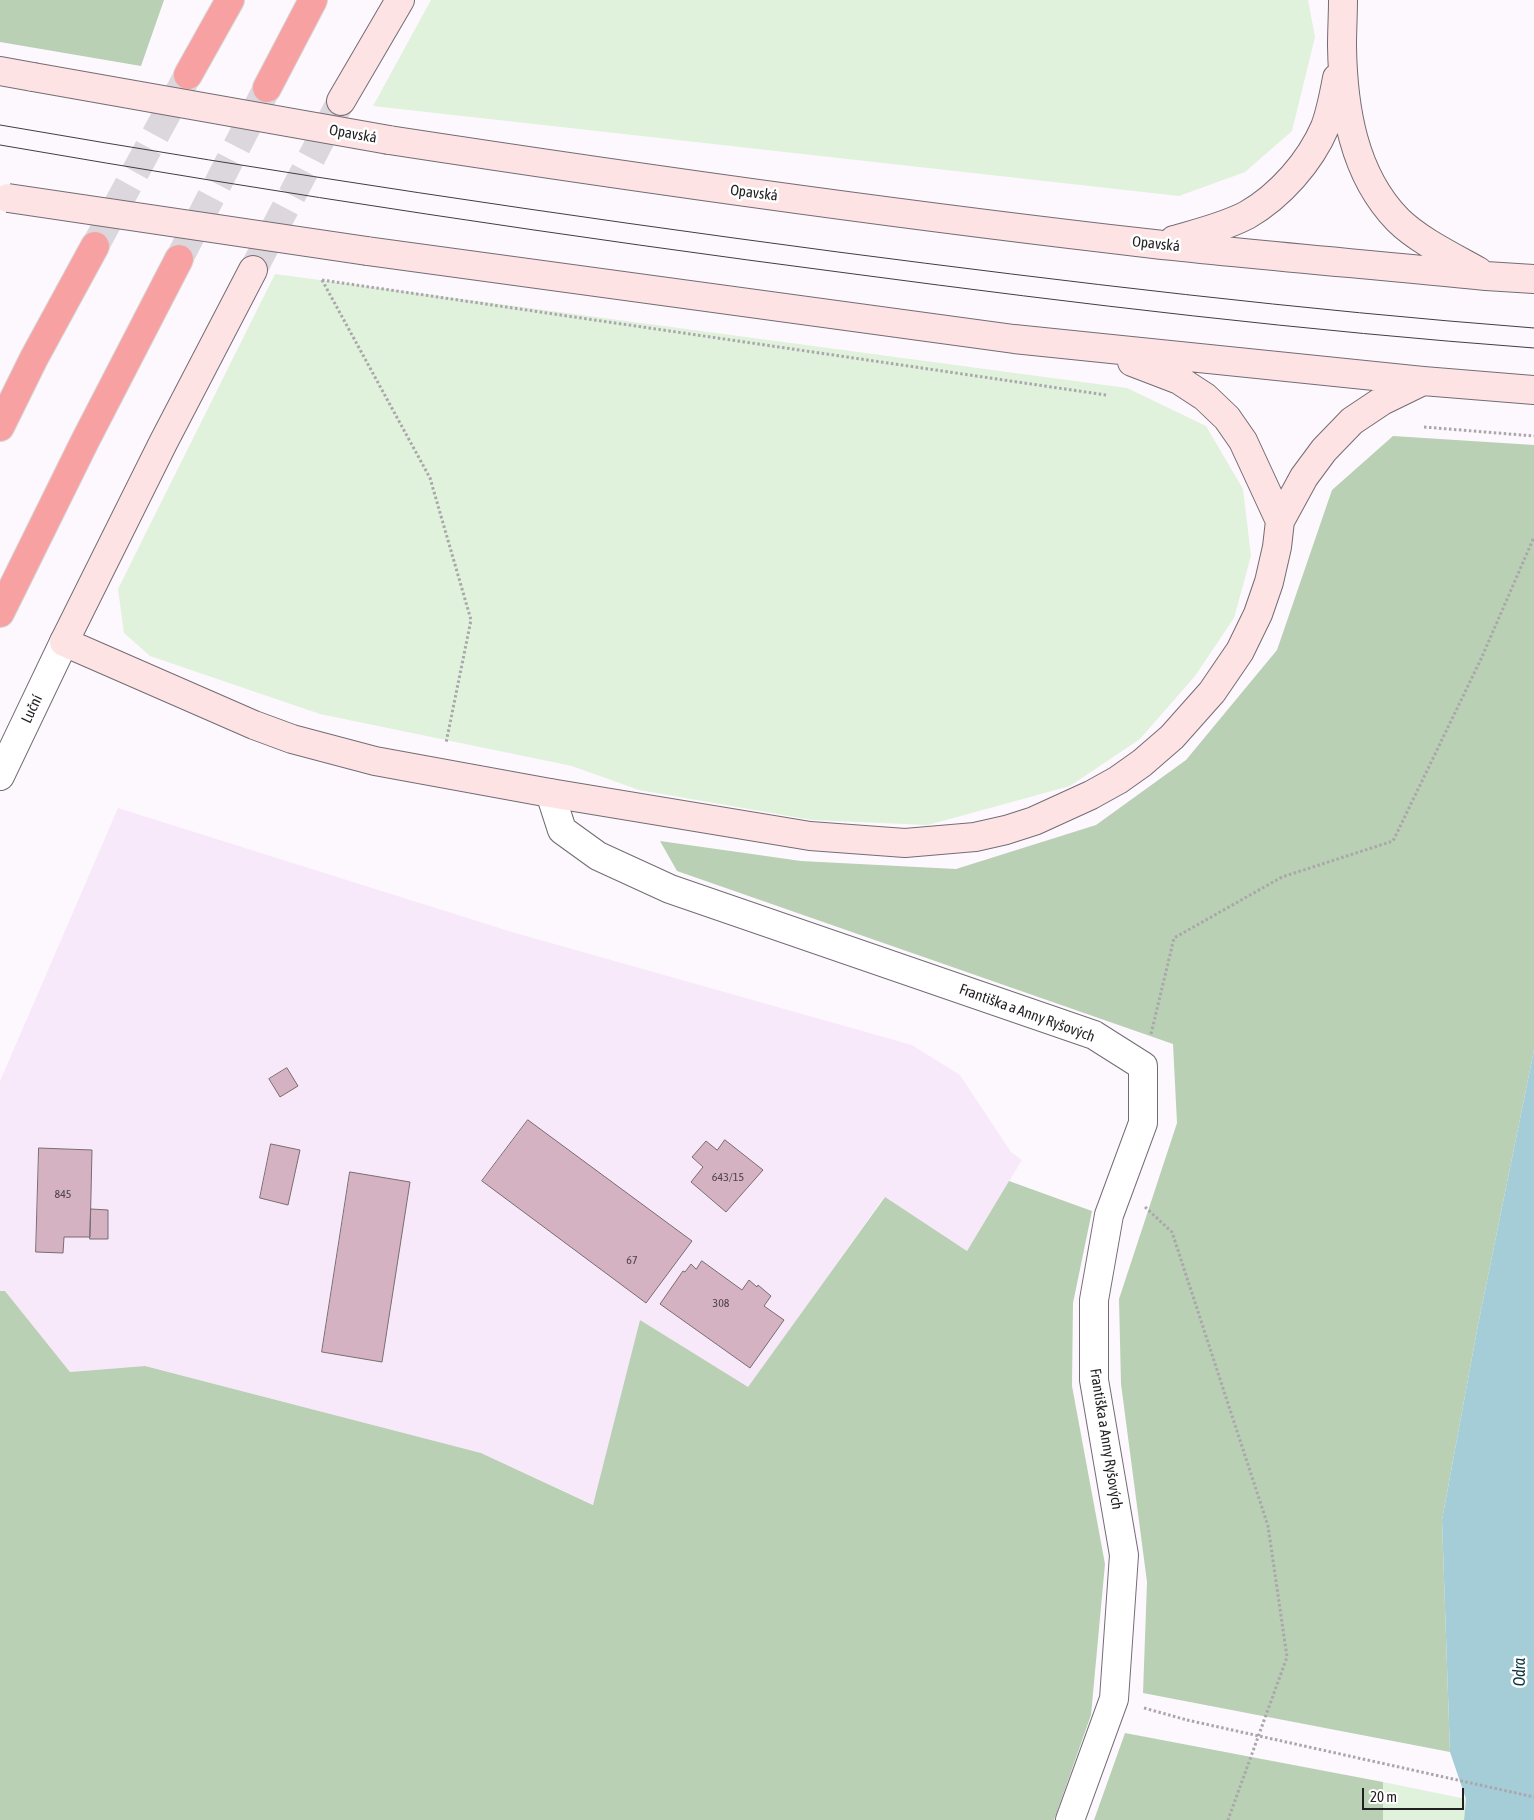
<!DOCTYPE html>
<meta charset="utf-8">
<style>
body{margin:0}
#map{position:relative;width:1534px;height:1820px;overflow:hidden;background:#fdf8fe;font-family:"Asap Condensed",sans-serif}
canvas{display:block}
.scale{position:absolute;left:1362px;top:1788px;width:102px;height:22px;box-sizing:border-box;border:2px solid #221f22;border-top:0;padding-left:6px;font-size:15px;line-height:18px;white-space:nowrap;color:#221f22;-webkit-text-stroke:4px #fff;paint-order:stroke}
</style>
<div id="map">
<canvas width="1534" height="1820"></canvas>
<div class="scale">20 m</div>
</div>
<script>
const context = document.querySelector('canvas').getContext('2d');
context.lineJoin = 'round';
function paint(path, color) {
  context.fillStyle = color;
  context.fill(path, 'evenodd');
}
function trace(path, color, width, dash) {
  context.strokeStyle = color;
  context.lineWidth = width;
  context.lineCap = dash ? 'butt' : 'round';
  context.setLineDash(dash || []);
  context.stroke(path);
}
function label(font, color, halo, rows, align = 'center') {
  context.font = font + ' "Asap Condensed",sans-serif';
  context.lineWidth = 5;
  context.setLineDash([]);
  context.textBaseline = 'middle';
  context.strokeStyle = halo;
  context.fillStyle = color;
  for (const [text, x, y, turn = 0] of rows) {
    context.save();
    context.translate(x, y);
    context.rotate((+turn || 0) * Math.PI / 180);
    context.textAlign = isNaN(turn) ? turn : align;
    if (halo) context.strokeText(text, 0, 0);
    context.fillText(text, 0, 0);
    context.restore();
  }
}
paint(new Path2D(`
 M 118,808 L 512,932 L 912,1045 L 960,1075 L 1011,1152 L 1022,1160 L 967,1251 L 884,1197 L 748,1388 L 640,1320 L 594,1505 L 481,1453 L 145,1366 L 70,1372 L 5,1291 L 0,1291 L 0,1081 Z`), '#f8e9fa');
paint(new Path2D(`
 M 431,0 L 1308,0 L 1315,37 L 1292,131 L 1245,172 L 1179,196 L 373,106 Z
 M 275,274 L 1127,388 L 1206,426 L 1243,489 L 1251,556 L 1234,618 L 1195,676 L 1140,739 L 1070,786 L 928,825 L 812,820 L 639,790 L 572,766 L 320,714 L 150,656 L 124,633 L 118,589 Z
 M 1383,1782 L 1466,1799 L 1464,1820 L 1383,1820 Z`), '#e0f1dc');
paint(new Path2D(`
 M 0,0 L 164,0 L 141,66 L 0,42 Z
 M 1393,436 L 1534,445 L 1534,1050 L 1478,1325 L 1442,1520 L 1450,1752 L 1143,1693 L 1147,1582 L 1121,1384 L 1119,1299 L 1177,1123 L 1173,1044 L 677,871 L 660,841 L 801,861 L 956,869 L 1096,825 L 1186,760 L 1277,650 L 1332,490 Z
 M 1009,1181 L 1092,1211 L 1073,1303 L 1072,1386 L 1105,1564 L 1091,1715 L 1054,1820 L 0,1820 L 0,1291 L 5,1291 L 70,1372 L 145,1366 L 481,1453 L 593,1505 L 640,1320 L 748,1387 L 885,1197 L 967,1251 Z
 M 1125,1733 L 1383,1782 L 1383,1820 L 1094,1820 Z`), '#b9d0b4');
paint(new Path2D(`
 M 1534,1050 L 1534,1820 L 1464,1820 L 1466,1799 L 1450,1752 L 1442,1520 L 1478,1325 Z`), '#a4cdd7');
const building = new Path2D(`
 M 287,1068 L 298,1086 L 280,1097 L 269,1079 Z
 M 528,1120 L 692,1241 L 646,1303 L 482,1181 Z
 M 725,1140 L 763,1170 L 726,1212 L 691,1182 L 703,1167 L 692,1157 L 706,1141 L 717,1150 Z
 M 271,1144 L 300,1150 L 288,1205 L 260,1198 Z
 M 39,1148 L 92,1150 L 90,1237 L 64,1237 L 63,1253 L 36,1252 Z
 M 350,1172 L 410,1182 L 382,1362 L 322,1352 Z
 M 91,1209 L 108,1210 L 108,1239 L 90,1239 Z
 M 702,1261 L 742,1290 L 749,1280 L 757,1287 L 758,1285 L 771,1296 L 764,1306 L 784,1320 L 750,1368 L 660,1304 L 683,1271 L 685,1272 L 691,1264 L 696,1269 Z`);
paint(building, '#d5b2c1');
trace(building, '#796d72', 1);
trace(new Path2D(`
 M 253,270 L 341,101`), '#dcd7dd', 28, [28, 14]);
trace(new Path2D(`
 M 95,246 L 188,75
 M 179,259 L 267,88`), '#dcd7dd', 28, [28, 14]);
const street = new Path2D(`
 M 0,776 L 64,642
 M 550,793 L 562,830 L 598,856 L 670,889 L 1094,1035 L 1143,1066 L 1143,1123 L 1109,1215 L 1094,1300 L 1094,1380 L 1124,1555 L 1114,1699 L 1070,1820`);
const secondary = new Path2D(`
 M 1343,0 C 1343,15 1342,30 1342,46 C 1343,107 1353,174 1398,220 C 1418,240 1453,257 1478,271
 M 0,71 L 33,77
 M 341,101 L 400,0
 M 389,140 C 644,179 899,215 1154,244 C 1265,256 1376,265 1486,276 L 1534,279
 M 1174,240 C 1198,233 1224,227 1247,215 C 1280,196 1310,162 1325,127 C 1331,111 1334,94 1337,78
 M 367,251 L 1014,339 L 1423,381 L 1534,390
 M 253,270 L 163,443 L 64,642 L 254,725 L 292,739 L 375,761 L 550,793 L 810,836 L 905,843 L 975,837 L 1006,830 L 1034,821 L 1091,795 L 1118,780 L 1142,763 L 1172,737 L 1212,692 L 1240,651 L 1258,614 L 1269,582 L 1277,547 L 1280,521 L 1304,477 L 1324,450 L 1352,421 L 1382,401 L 1423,381
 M 1132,362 L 1179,380 L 1205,397 L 1227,418 L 1243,441 L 1280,521`);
const highway = new Path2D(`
 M 188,75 L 230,0
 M 267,88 L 313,0
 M 0,427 L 34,358 L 95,246
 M 0,613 L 85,441 L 179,259`);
trace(street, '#746c75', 30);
trace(secondary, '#746c75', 30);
trace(highway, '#d7d7d7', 30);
trace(new Path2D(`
 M 322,280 L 1106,395
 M 322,280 L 430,478 L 471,620 L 446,743
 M 1424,427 L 1534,436
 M 1151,1034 L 1174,938 L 1282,877 L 1393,841 L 1481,659 L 1534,537
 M 1145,1207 L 1172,1232 L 1268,1526 L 1287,1657 L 1228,1820
 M 1144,1708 L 1187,1720`), '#aba6ab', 3, [2.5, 2.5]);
trace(street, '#fff', 28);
trace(secondary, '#fde3e3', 28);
trace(highway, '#f8a1a3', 28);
trace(new Path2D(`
 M 0,125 C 278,173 558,215 838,252 C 1069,282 1301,310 1534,328
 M 0,145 C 284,194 568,237 854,274 C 1080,304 1306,331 1534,348`), '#403d40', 1);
const secondaryBridge = new Path2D(`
 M 33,77 L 389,140
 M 8,198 L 367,251`);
trace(secondaryBridge, '#746c75', 30, []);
trace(new Path2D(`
 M 1187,1720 L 1534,1797`), '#aba6ab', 3, [2.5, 2.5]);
trace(secondaryBridge, '#fde3e3', 28);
label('12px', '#4f444a', null, [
 ["643/15",728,1177],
 ["845",63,1194],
 ["67",632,1260],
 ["308",721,1303]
]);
label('15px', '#221f22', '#fff', [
 ["Opavská",353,134,10],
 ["Opavská",754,193,7],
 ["Opavská",1156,244,6],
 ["Luční",32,709,-65],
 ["Františka a Anny Ryšových",1027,1013,20],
 ["Františka a Anny Ryšových",1106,1439,81]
]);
label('italic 16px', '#0b343c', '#fff', [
 ["Odra",1520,1672,-90]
]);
</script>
